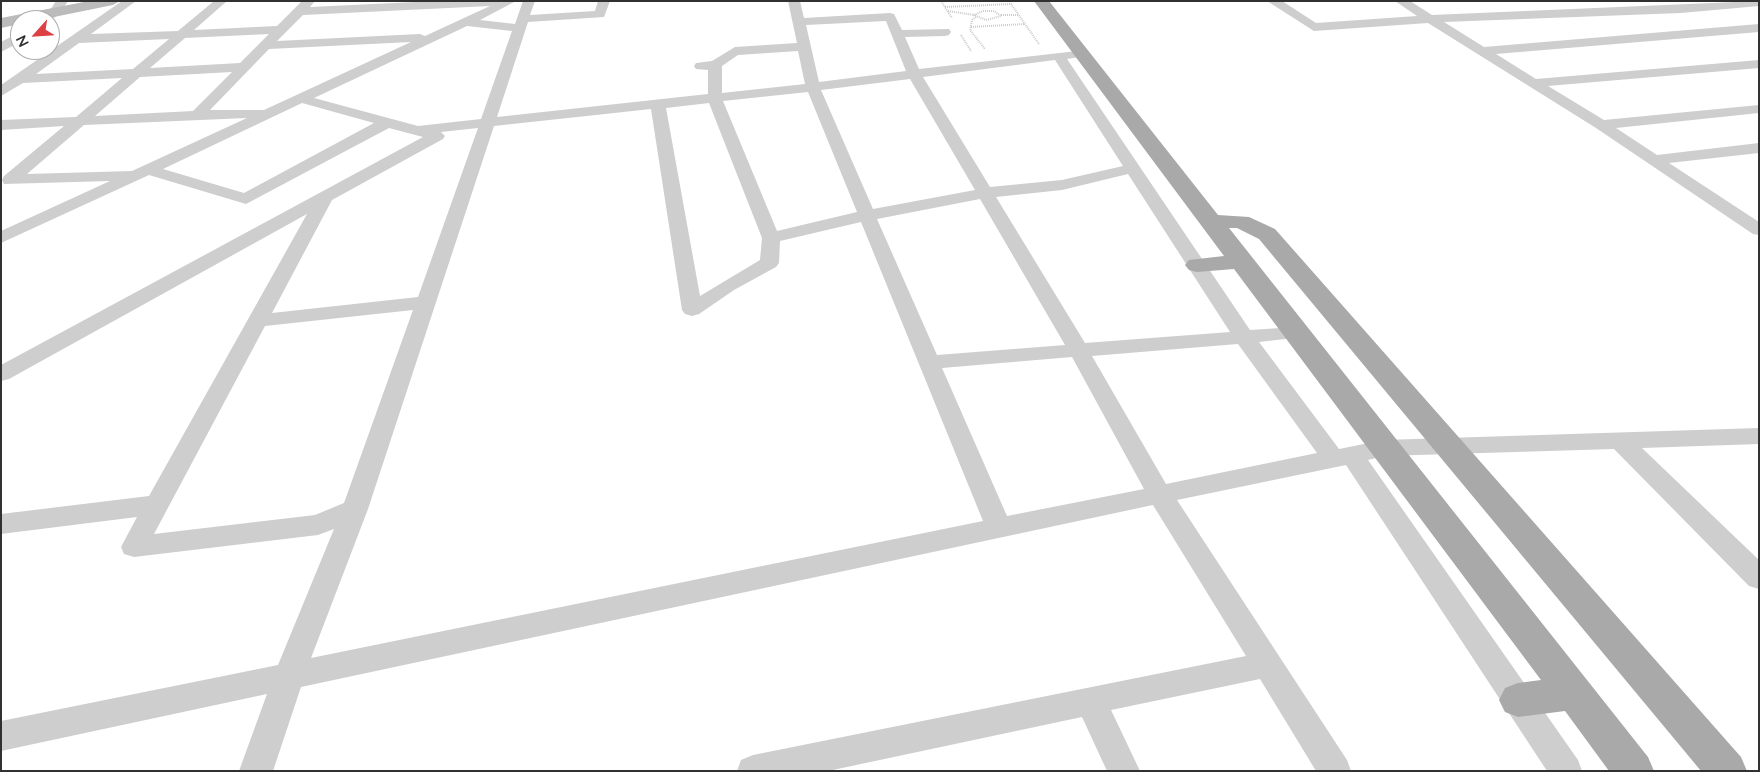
<!DOCTYPE html>
<style>
body{margin:0}
#map{position:relative;width:1760px;height:772px;overflow:hidden;background:#fff;font-family:Lato,sans-serif}
canvas{display:block}
.frame{position:absolute;inset:0;border:2px solid #313131;pointer-events:none}
.north{position:absolute;left:10px;top:10px;width:50px;height:50px;box-sizing:border-box;background:#fff;border:1px solid #adadad;border-radius:50%;rotate:244deg;font-size:14px;font-weight:700;line-height:20px;text-align:center;color:#313131}
.north::after{content:'';display:block;margin:auto;width:18px;height:22px;background:#dc4044;clip-path:polygon(50% 0,100% 100%,50% 72%,0 100%)}
</style>
<div id="map">
<canvas width="1760" height="772"></canvas>
<div class="frame"></div>
<div class="north">N</div>
</div>
<script>
const context = document.querySelector('canvas').getContext('2d');
context.lineJoin = 'round';
function trace(path, color, width, dash) {
  context.strokeStyle = color;
  context.lineWidth = width;
  context.lineCap = dash ? 'butt' : 'round';
  context.setLineDash(dash || []);
  context.stroke(path);
}
function paint(path, color) {
  context.fillStyle = color;
  context.fill(path, 'evenodd');
}
trace(new Path2D(`
 M 941,1 L 952,18
 M 945,7 L 1011,4 L 1039,44
 M 948,11 L 974,15
 M 983,11 L 994,11 L 1001,16 L 986,20 L 974,15 Z
 M 1001,15 L 1018,15
 M 976,17 L 972,20 L 970,30 L 985,49
 M 971,27 L 1025,24
 M 961,35 L 971,51`), '#cbcbcb', 2, [1, 1]);
paint(new Path2D(`
 M 56,1 L 68,1 C 57,18 56,20 37,20 L 50,10 Z
 M 122,1 L 136,1 L 91,34 L 178,31 L 214,1 L 227,1 L 194,30 L 277,26 L 302,1 L 315,1 L 310,7 L 437,1 L 516,1 L 480,20 L 515,24 L 523,1 L 535,1 L 530,15 L 595,11 L 598,1 L 610,1 L 604,17 L 528,22 L 497,117 L 708,94 L 708,70 L 696,69 L 694,66 L 696,63 L 712,61 L 735,47 L 797,43 L 788,1 L 800,1 L 804,18 L 890,13 L 894,14 L 902,30 L 949,29 L 951,32 L 949,35 L 945,36 L 905,37 L 919,69 L 1086,50 L 1088,53 L 1086,56 L 1067,59 L 1250,330 L 1296,327 L 1303,329 L 1307,333 L 1303,337 L 1259,342 L 1339,449 L 1384,440 L 1759,428 L 1759,444 L 1642,448 L 1759,560 L 1759,589 L 1749,586 L 1614,449 L 1384,456 L 1368,460 L 1578,760 L 1582,771 L 1547,771 L 1346,465 L 1177,500 L 1347,760 L 1351,771 L 1316,771 L 1260,679 L 1111,710 L 1140,771 L 1107,771 L 1082,717 L 828,771 L 737,771 L 741,760 L 753,755 L 1246,656 L 1153,505 L 301,687 L 273,771 L 239,771 L 267,694 L 1,751 L 1,721 L 278,665 L 334,529 L 318,535 L 134,557 L 124,554 L 121,547 L 137,517 L 1,534 L 1,514 L 149,496 L 307,214 L 9,379 L 1,381 L 1,365 L 423,137 L 389,128 L 246,204 L 149,175 L 1,243 L 1,231 L 110,181 L 4,184 L 2,180 L 4,176 L 64,126 L 1,130 L 1,120 L 76,117 L 122,78 L 23,83 L 1,96 L 1,85 ZM 490,6 L 425,36 L 420,34 L 277,41 L 303,15 ZM 886,21 L 906,71 L 819,82 L 806,25 ZM 467,26 L 512,31 L 481,119 L 418,126 L 314,98 ZM 269,34 L 240,63 L 150,68 L 185,38 ZM 169,39 L 133,69 L 36,74 L 79,43 ZM 411,42 L 264,110 L 210,110 L 269,49 ZM 798,51 L 805,84 L 722,93 L 722,66 L 738,55 ZM 1055,60 L 1123,166 L 1062,180 L 990,187 L 923,77 ZM 232,72 L 193,111 L 95,116 L 140,77 ZM 910,79 L 975,190 L 873,209 L 821,90 ZM 808,92 L 857,212 L 777,231 L 723,101 ZM 302,103 L 374,123 L 244,193 L 163,169 ZM 709,103 L 762,238 L 760,260 L 700,296 L 666,108 ZM 651,109 L 682,310 L 685,314 L 692,316 L 699,314 L 734,290 L 776,267 L 779,263 L 780,241 L 861,222 L 983,521 L 311,658 L 368,509 L 494,126 ZM 247,118 L 132,171 L 27,174 L 84,125 ZM 478,128 L 418,297 L 272,313 L 332,200 L 443,139 L 445,136 L 441,132 ZM 1128,174 L 1230,332 L 1085,343 L 996,197 L 1062,190 ZM 980,199 L 1065,345 L 937,355 L 877,219 ZM 413,310 L 344,503 L 315,515 L 154,534 L 265,326 ZM 1238,344 L 1317,453 L 1166,484 L 1092,356 ZM 1072,357 L 1144,489 L 1007,516 L 942,368 Z
 M 1267,1 L 1282,1 L 1316,23 L 1417,16 L 1395,1 L 1410,1 L 1432,15 L 1759,1 L 1759,6 L 1681,13 L 1444,22 L 1484,47 L 1759,24 L 1759,32 L 1496,54 L 1536,79 L 1759,60 L 1759,68 L 1548,86 L 1604,120 L 1759,105 L 1759,113 L 1616,128 L 1657,155 L 1759,143 L 1759,153 L 1669,163 L 1759,222 L 1759,235 L 1753,234 L 1596,128 L 1428,23 L 1314,31 Z
 M 20,32 L 20,42 L 1,52 L 1,42 Z`), '#cecece');
paint(new Path2D(`
 M 89,1 L 120,1 L 113,5 L 39,20 L 20,20 L 20,24 L 1,28 L 1,18 Z`), '#bbb');
paint(new Path2D(`
 M 1034,1 L 1049,1 L 1218,215 L 1249,217 L 1275,229 L 1741,757 L 1747,771 L 1701,771 L 1259,239 L 1237,228 L 1229,228 L 1648,757 L 1654,771 L 1609,771 L 1565,711 L 1518,717 L 1505,712 L 1499,700 L 1505,688 L 1518,683 L 1541,680 L 1234,269 L 1197,272 L 1189,270 L 1185,265 L 1189,260 L 1224,256 Z`), '#a9a9a9');
</script>
